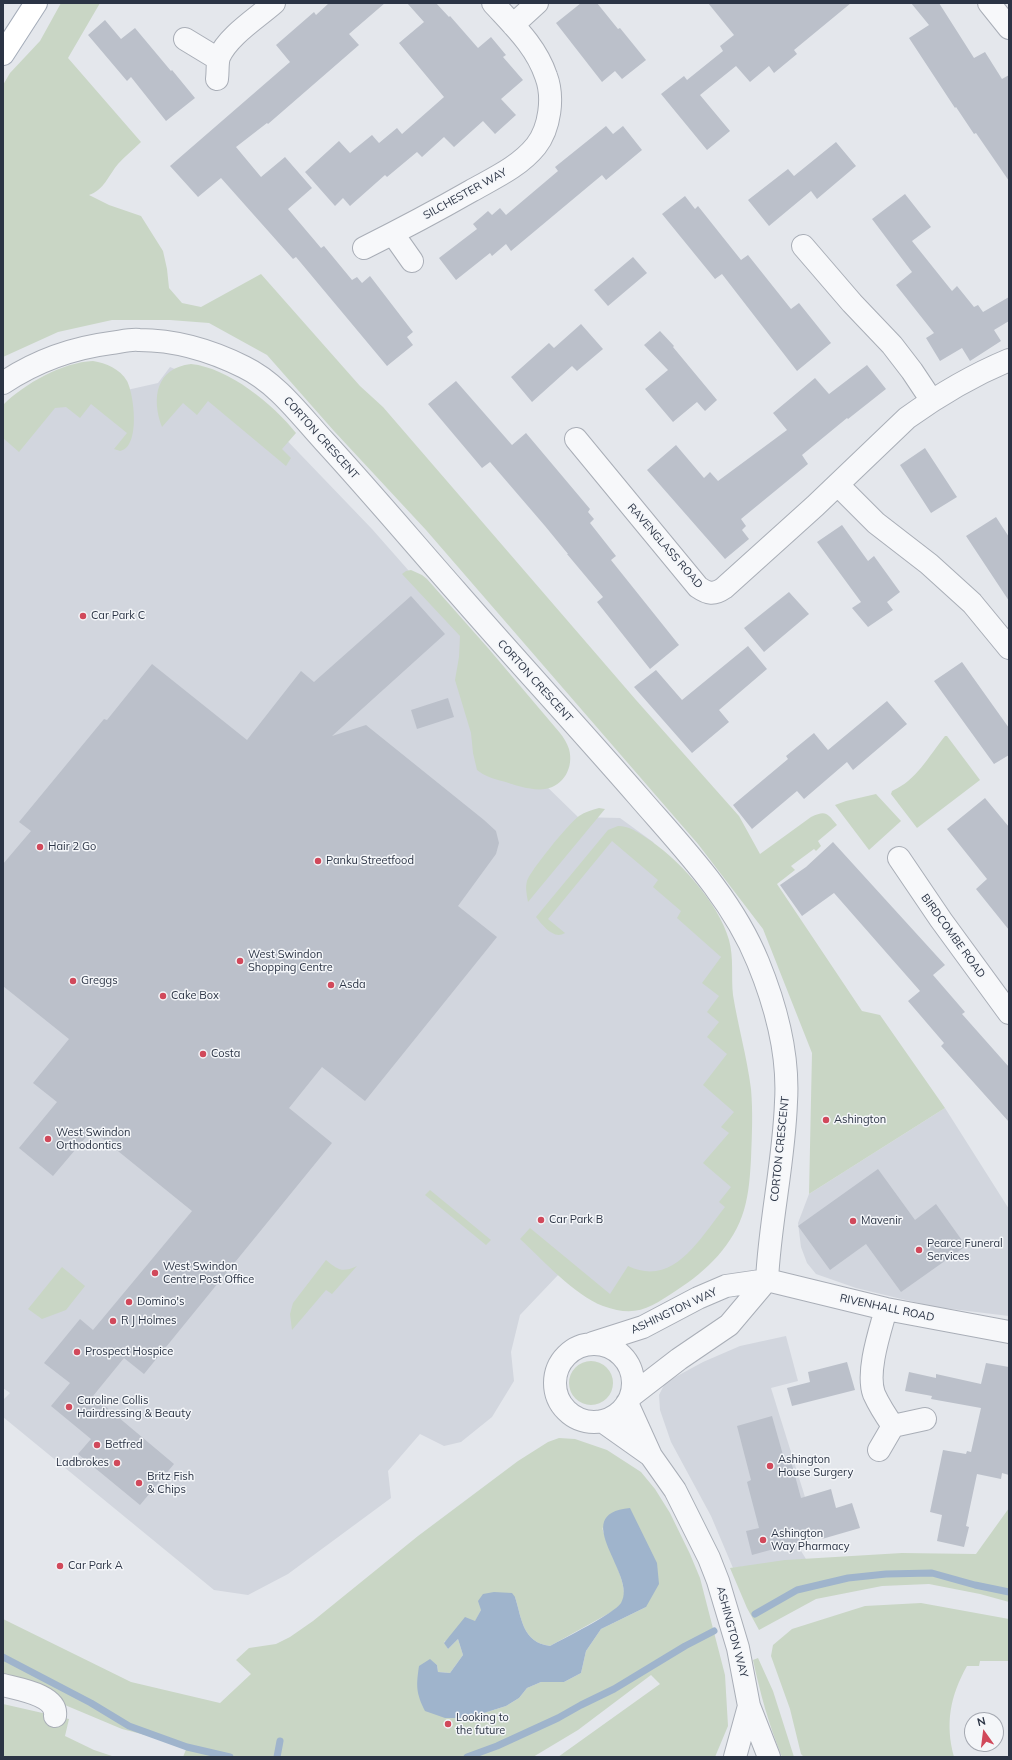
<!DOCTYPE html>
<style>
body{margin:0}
#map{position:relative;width:1012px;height:1760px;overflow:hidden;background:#e4e7ec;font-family:Mulish,sans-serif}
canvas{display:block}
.frame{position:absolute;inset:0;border:4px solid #2b3445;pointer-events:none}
.north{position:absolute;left:964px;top:1712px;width:40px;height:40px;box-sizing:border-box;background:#f4f6f9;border:1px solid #a4a8b1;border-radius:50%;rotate:346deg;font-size:11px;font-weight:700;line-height:16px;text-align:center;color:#2b3445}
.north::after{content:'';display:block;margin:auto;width:14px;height:18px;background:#d1495b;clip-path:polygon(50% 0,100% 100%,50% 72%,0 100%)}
</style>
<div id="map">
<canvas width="1012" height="1760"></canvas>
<div class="frame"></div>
<div class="north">N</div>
</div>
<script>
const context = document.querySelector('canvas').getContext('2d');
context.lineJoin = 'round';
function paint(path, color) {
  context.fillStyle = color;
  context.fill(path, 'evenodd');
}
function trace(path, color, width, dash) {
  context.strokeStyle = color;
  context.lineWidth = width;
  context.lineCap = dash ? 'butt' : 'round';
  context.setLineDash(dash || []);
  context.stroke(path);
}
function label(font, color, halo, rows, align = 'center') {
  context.font = font + ' Mulish,sans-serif';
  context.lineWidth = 3;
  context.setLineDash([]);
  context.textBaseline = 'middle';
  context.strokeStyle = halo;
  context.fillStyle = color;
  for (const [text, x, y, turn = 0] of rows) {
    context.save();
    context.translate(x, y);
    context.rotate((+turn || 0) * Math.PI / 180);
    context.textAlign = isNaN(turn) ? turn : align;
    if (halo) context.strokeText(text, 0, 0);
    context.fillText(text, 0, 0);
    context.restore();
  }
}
paint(new Path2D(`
 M 170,367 L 194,377 L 275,428 L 372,529 L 535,714 L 539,779 L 578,817 L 620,818 L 653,842 L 717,937 L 732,1016 L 740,1196 L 714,1247 L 612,1300 L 559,1274 L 520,1315 L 511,1352 L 514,1381 L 492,1417 L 461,1442 L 444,1446 L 420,1434 L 388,1471 L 391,1498 L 288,1574 L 248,1595 L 214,1590 L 3,1417 L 3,1400 L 10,1393 L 3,1388 L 3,418 L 158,383 Z
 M 945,1108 L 1009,1209 L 1009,1316 L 935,1307 L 856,1288 L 816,1274 L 807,1263 L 801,1247 L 798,1223 L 809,1194 Z
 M 786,1336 L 798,1381 L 771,1388 L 810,1513 L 782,1520 L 806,1559 L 733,1568 L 711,1516 L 671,1442 L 660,1410 L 659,1395 L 664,1385 L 668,1381 L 703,1362 L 740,1346 Z`), '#d2d6de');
paint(new Path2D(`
 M 61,3 L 100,3 L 68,58 L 141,142 C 134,149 125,156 118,164 C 108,176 104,190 89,195 L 109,205 L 141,216 L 163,251 L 167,269 L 169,288 L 182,303 L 201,307 L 261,274 L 360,386 L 383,407 L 636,700 L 739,816 L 760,854 L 811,817 C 826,810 827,813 837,825 L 818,841 L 821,846 L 816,851 L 814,849 L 791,866 L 795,870 L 777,884 L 862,1011 L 880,1015 L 945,1108 L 809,1194 L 812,1053 L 763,929 L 698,844 L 426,530 L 334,431 L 267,355 L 209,323 L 170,320 L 112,320 L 58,332 L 3,357 L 3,85 L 10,73 L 40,41 Z
 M 93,361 C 106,363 120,369 127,381 C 134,394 141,447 120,451 L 114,449 L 127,433 L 91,404 L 80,418 L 66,407 L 55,408 L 19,452 L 3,438 L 3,405 C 24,384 63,362 93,361 Z
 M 191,364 C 229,368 273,404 296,433 L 282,449 L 291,458 L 286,466 L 208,401 L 197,415 L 183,403 L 162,427 C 151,398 156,368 191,364 Z
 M 411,570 L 422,575 L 427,579 L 488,648 L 560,733 C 564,738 567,743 569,749 C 574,767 564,786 545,789 C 532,791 515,785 502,781 C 494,779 484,776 477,770 L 473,753 L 471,733 L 455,680 L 459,657 L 460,636 L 402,574 L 406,571 Z
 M 945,736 L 947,736 L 980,780 L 917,828 L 891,794 L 892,791 C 917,780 928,757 945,736 Z
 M 876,794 L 901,821 L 869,850 L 835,805 L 846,801 Z
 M 599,808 L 605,809 L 528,902 C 527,895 525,888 527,881 C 530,871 569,823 579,816 C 585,812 592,810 599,808 Z
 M 618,826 C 629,826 636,831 645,837 C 677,857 719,903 729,940 C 734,958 731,977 733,995 C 738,1026 747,1057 751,1089 C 753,1112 752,1135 751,1159 C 750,1176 749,1193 744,1210 C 734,1244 707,1271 677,1290 C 650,1308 636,1318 603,1306 C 574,1295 543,1260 520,1239 L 530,1228 L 610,1294 L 628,1266 C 674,1288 700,1238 725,1207 L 719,1202 L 731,1187 L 703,1163 L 729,1133 L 721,1127 L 734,1112 L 703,1085 L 727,1054 L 707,1037 L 719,1022 L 707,1012 L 719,996 L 702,983 L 721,957 L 677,918 L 681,911 L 653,887 L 658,880 L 612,841 L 548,919 L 565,933 C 554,940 543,926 536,917 L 608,830 Z
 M 430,1190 L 491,1240 L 486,1245 L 425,1195 Z
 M 326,1260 C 338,1270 342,1273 357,1266 L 332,1294 L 326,1290 L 292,1330 L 290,1314 L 293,1303 Z
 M 62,1267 L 85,1286 L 66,1310 L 42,1319 L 28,1309 Z
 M569 1383a22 22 0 1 1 44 0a22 22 0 1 1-44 0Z
 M 559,1438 L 575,1439 L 607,1450 L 641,1472 L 655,1489 L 670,1513 L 690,1554 L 700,1578 L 725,1675 L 728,1726 L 715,1757 L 558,1757 L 660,1684 L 651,1675 L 578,1730 L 533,1757 L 183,1757 L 187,1747 L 203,1750 L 122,1729 L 3,1679 L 3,1619 L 131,1682 L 220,1703 L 251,1674 L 236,1660 L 249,1648 L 276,1644 L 290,1637 L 313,1621 L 418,1536 L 518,1461 L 548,1442 ZM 602,1527 L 646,1607 L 601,1629 L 586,1651 L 581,1673 L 564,1682 L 541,1682 L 527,1688 L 519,1698 L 506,1706 L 468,1718 L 445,1718 L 430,1660 L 437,1665 L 438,1672 L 450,1673 L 463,1655 L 458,1639 L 448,1649 L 444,1642 L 475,1622 L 481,1610 L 515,1597 C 522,1619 522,1642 550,1646 L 615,1610 C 619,1606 623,1603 624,1597 C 626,1580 607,1546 602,1527 Z
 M 1009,1508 L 1009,1602 L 980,1594 L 929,1584 L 882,1586 L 816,1599 L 759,1630 L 747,1608 L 730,1568 L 785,1560 L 902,1553 L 976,1554 Z
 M 921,1603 L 1009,1619 L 1009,1661 L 980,1661 L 979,1666 L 967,1666 C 950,1696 945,1724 954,1757 L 804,1757 L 801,1754 L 790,1709 L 771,1656 L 773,1645 L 792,1629 L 865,1606 Z
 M 758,1658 L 773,1691 L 794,1757 L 782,1757 C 769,1725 760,1693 753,1660 Z
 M 3,1704 L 69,1719 L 65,1736 L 94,1750 L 115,1757 L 3,1757 Z`), '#c9d6c5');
paint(new Path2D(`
 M 630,1508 L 657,1563 L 659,1584 L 646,1607 L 601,1629 L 586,1651 L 581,1673 L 564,1682 L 541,1682 L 527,1688 L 519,1698 L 506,1706 L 468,1718 L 445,1718 L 425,1711 C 416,1693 416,1686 419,1666 L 430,1659 L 437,1665 L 438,1672 L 450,1673 L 463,1655 L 458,1639 L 448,1649 L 444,1643 L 465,1617 L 475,1621 L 481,1610 L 478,1601 L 483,1594 L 494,1592 L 512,1593 L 515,1597 C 522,1619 522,1642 550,1646 C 563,1639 615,1613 621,1603 C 639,1576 566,1514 630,1508 Z`), '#9fb4cc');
trace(new Path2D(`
 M 755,1614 L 797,1590 L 848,1578 L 886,1574 L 932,1573 L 975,1585 L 1009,1592
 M 3,1657 L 91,1703 L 129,1726 L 187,1747 L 230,1757
 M 277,1757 L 280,1741
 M 467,1757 L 497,1746 L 558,1718 L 581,1705 L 614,1689 L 685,1646 L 714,1631`), '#9fb4cc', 7);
paint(new Path2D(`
 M 329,3 L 385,3 L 349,34 L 359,45 L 268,124 L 267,123 L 236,147 L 261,177 L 285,157 L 312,188 L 288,209 L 321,248 L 324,246 L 352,280 L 357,277 L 362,283 L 370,276 L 413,332 L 407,337 L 413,345 L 387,366 L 296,257 L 293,259 L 221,178 L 198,197 L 170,166 L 290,62 L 276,45 L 314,12 L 316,15 Z
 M 407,3 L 436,3 L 449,17 L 450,16 L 478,48 L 491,37 L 506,55 L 503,57 L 523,80 L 501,99 L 516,115 L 495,134 L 483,121 L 454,147 L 444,137 L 422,157 L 417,152 L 387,177 L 385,175 L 350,206 L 343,198 L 335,206 L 305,172 L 339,141 L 350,153 L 372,135 L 379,143 L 397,128 L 402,134 L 444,97 L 399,43 L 424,22 Z
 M 581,3 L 597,3 L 618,29 L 620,28 L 646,60 L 622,79 L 615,71 L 602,82 L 556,23 Z
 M 708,3 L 851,3 L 794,50 L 797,54 L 774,73 L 769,66 L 750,82 L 736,66 L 700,95 L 730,131 L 707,150 L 661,94 L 684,76 L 687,80 L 723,51 L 720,46 L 734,35 Z
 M 911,3 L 939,3 L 974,58 L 985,52 L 1002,79 L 1009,75 L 1009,181 L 976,133 L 974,134 L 956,107 L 955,108 L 909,38 L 929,25 Z
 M 105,20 L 121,39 L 135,28 L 171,71 L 172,70 L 195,98 L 166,121 L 131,77 L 127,81 L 88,35 Z
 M 606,126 L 613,134 L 623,126 L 642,150 L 606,180 L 602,175 L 511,251 L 506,244 L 492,256 L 490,253 L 456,280 L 439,258 L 477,229 L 473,224 L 488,211 L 492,215 L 500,208 L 506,215 L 558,171 L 555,167 Z
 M 836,142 L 856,166 L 817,199 L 811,191 L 769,226 L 748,200 L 788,169 L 794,176 Z
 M 905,194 L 931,227 L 912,241 L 952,291 L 957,286 L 974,307 L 978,305 L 983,312 L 1009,297 L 1009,321 L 994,330 L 1001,341 L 970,361 L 962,348 L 940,361 L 926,338 L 934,333 L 896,285 L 912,272 L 872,219 Z
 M 685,196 L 695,209 L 698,206 L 741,260 L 748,255 L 791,309 L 799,303 L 831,343 L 797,371 L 722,274 L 715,279 L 662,214 Z
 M 633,257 L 647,273 L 608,306 L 594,290 Z
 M 581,324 L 603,349 L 577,371 L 572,366 L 532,402 L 511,377 L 549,343 L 554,348 Z
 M 660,331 L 674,346 L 673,347 L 717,400 L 705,411 L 697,402 L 673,422 L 645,389 L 668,370 L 644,345 Z
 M 867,365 L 886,389 L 848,419 L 847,418 L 802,455 L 808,464 L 741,519 L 746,526 L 742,530 L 749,539 L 725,559 L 647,470 L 676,445 L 704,478 L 710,472 L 718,481 L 787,430 L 773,413 L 815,378 L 829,394 Z
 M 456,381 L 512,445 L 526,433 L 590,509 L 588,512 L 594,519 L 590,523 L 616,556 L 611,560 L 679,645 L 650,669 L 597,602 L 603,597 L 567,554 L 568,554 L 545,526 L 490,462 L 482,468 L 428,404 Z
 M 925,448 L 957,497 L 931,513 L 900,465 Z
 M 996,517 L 1009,537 L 1009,601 L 966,536 Z
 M 842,525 L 868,561 L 874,556 L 900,592 L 887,602 L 893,610 L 868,627 L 852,608 L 861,602 L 817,542 Z
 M 789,592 L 809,614 L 764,652 L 744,628 Z
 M 411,596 L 445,634 L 332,736 L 366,725 L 484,820 L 496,831 L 499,843 L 496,854 L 458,906 L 497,937 L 365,1101 L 322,1067 L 289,1108 L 332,1143 L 144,1374 L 124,1358 L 93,1396 L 174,1464 L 140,1505 L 78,1454 L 91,1439 L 51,1406 L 70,1383 L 44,1363 L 80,1319 L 93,1330 L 192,1211 L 92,1130 L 53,1176 L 19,1148 L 57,1102 L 33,1083 L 69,1039 L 3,986 L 3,864 L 31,831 L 19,822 L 104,719 L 107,720 L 152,664 L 247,740 L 301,671 L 314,682 Z
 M 748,646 L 767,669 L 719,710 L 729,722 L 692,753 L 634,687 L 656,670 L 682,700 Z
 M 962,662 L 1009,728 L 1009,755 L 994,764 L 934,681 Z
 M 448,698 L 454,717 L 417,729 L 411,710 Z
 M 887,701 L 907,724 L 853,770 L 847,762 L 804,799 L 797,791 L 752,829 L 733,805 L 788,759 L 786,756 L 814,733 L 828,750 Z
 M 985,798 L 1009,827 L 1009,930 L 976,889 L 987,879 L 947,829 Z
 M 833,842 L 945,965 L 933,975 L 965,1012 L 962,1014 L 1009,1067 L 1009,1122 L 941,1046 L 944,1043 L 908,1001 L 920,991 L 834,893 L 802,916 L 780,885 L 806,867 Z
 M 878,1169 L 915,1220 L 936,1204 L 966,1246 L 901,1292 L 866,1244 L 830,1270 L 798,1226 Z
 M 847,1362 L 855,1390 L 792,1406 L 787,1388 L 810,1382 L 808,1372 Z
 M 986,1363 L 1009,1367 L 1009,1475 L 1002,1473 L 1001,1479 L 977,1474 L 966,1526 L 969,1527 L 964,1547 L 937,1541 L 942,1515 L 930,1512 L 943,1450 L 966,1454 L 967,1451 L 971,1452 L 981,1408 L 931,1399 L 932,1396 L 905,1391 L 909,1372 L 936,1378 L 936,1374 L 981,1384 Z
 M 772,1416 L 785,1462 L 791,1461 L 801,1498 L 831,1489 L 836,1508 L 852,1503 L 860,1528 L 822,1539 L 821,1536 L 752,1555 L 746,1531 L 759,1528 L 747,1482 L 751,1480 L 737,1426 Z`), '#bbc0ca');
const minor = new Path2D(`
 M 989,3 L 1009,28
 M 513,25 L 537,3
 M 185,39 L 218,59
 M 217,79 C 218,72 217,63 219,57 C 228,36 257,18 274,3
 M 393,234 L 412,261
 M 803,246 L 852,303 L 892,345 L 912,371 L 932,401
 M 364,248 C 400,230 436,211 471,191 C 494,178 519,167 536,146 C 550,128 554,97 546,76 C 536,46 513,25 493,3
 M 3,383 C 36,361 72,348 111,343 C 120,342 130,339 139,340 C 175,340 212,351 244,367 C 277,383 300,415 324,441 C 369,490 412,541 456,591 C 516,660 578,727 638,796 C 683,848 732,898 758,962 C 776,1006 789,1055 786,1102 C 784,1162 770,1220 767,1280
 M 576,439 L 698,587 C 708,594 714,595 724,588 L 815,506 L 907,418 C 939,395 973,375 1009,360
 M 838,485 L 876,523 L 929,564 L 972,603 L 1009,648
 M 899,858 L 941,920 L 1009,1013
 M 593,1343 L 643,1327 L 698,1298 L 726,1286 L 767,1280 L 886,1309 L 1009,1332
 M555 1383a39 39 0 1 1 78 0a39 39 0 1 1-78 0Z
 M 631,1396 L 679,1359 L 729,1325 L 767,1280
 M 627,1403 L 651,1456 L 675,1490 L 709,1558 L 718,1581 L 738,1648 L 749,1706 L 769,1757
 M 602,1421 L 650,1455
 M 893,1426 L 925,1419
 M 879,1450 L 893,1426 C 886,1416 879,1405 874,1394 C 866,1372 880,1331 886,1309
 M 3,1685 C 18,1689 58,1695 55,1716
 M 735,1757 L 749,1706`);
const major = new Path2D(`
 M 3,54 L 36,3`);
trace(minor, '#a9aeb7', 24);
trace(major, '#a3abb8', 24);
trace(minor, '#f7f8fa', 22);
trace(major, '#fff', 22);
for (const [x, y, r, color] of [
 [83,616,4,"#d1495b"],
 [40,847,4,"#d1495b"],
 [318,861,4,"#d1495b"],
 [240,961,4,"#d1495b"],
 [73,981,4,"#d1495b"],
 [331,985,4,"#d1495b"],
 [163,996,4,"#d1495b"],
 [203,1054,4,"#d1495b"],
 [826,1120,4,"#d1495b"],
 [48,1139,4,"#d1495b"],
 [541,1220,4,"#d1495b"],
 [853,1221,4,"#d1495b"],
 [919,1250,4,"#d1495b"],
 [155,1273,4,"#d1495b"],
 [129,1302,4,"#d1495b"],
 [113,1321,4,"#d1495b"],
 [77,1352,4,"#d1495b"],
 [69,1407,4,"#d1495b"],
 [97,1445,4,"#d1495b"],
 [117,1463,4,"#d1495b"],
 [770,1466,4,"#d1495b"],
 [139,1483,4,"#d1495b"],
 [763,1540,4,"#d1495b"],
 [60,1566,4,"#d1495b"],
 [448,1724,4,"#d1495b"]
]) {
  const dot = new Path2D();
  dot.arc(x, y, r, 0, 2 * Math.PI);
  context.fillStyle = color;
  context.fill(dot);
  trace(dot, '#f4f6f9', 1.5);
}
label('11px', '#2b3445', '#f4f6f9', [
 ["SILCHESTER WAY",465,194,-29],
 ["CORTON CRESCENT",321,438,48],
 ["RAVENGLASS ROAD",665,546,49],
 ["CORTON CRESCENT",535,681,48],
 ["BIRDCOMBE ROAD",953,936,54],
 ["CORTON CRESCENT",780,1149,-84],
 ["RIVENHALL ROAD",887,1308,12],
 ["ASHINGTON WAY",674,1311,-25],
 ["ASHINGTON WAY",732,1632,75]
]);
label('11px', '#2b3445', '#f4f6f9', [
 ["Car Park C",91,616],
 ["Hair 2 Go",48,847],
 ["Panku Streetfood",326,861],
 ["West Swindon",248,955],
 ["Shopping Centre",248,968],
 ["Greggs",81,981],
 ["Asda",339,985],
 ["Cake Box",171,996],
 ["Costa",211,1054],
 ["Ashington",834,1120],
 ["West Swindon",56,1133],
 ["Orthodontics",56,1146],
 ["Car Park B",549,1220],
 ["Mavenir",861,1221],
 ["Pearce Funeral",927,1244],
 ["Services",927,1257],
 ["West Swindon",163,1267],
 ["Centre Post Office",163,1280],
 ["Domino's",137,1302],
 ["R J Holmes",121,1321],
 ["Prospect Hospice",85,1352],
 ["Caroline Collis",77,1401],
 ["Hairdressing & Beauty",77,1414],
 ["Betfred",105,1445],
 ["Ashington",778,1460],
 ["House Surgery",778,1473],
 ["Ladbrokes",109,1463,"right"],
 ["Britz Fish",147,1477],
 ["& Chips",147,1490],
 ["Ashington",771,1534],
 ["Way Pharmacy",771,1547],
 ["Car Park A",68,1566],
 ["Looking to",456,1718],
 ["the future",456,1731]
], 'left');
</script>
